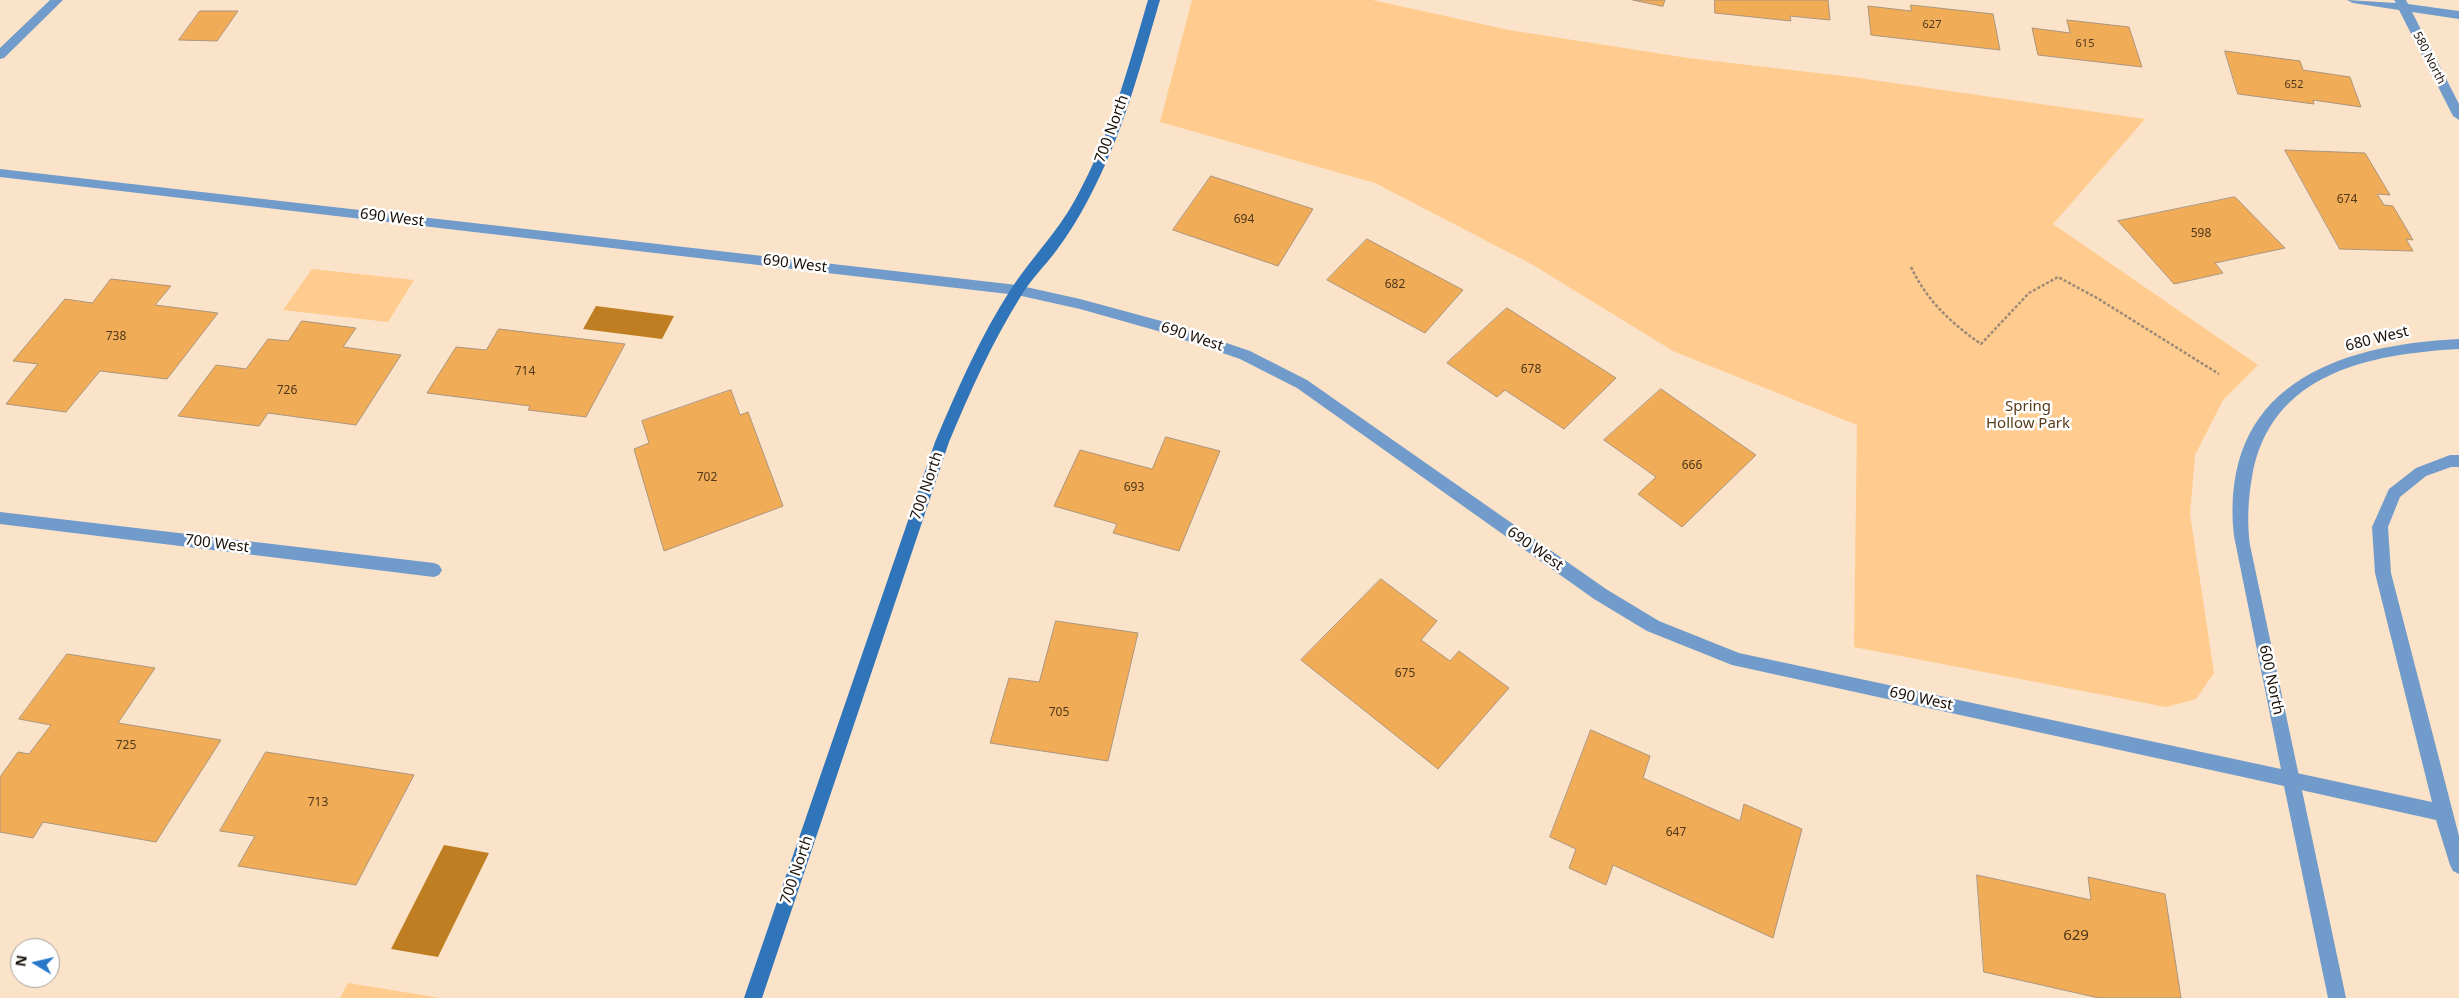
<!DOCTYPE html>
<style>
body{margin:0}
#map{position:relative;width:2459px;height:998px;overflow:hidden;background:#fbe3c9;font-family:"Noto Sans",sans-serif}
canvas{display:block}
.north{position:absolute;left:10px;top:938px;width:50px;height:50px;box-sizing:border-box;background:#fff;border:1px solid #a39f9c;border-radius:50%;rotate:279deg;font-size:14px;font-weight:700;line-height:20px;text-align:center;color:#181007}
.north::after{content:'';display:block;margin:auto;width:18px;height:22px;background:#2878c7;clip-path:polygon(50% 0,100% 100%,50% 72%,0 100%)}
</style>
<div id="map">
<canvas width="2459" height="998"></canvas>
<div class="north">N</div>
</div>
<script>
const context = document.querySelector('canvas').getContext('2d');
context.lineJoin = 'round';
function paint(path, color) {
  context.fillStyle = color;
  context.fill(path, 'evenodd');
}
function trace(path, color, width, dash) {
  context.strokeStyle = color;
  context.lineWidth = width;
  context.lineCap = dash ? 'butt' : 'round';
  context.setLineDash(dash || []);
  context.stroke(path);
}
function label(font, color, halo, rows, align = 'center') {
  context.font = font + ' "Noto Sans",sans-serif';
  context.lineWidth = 5;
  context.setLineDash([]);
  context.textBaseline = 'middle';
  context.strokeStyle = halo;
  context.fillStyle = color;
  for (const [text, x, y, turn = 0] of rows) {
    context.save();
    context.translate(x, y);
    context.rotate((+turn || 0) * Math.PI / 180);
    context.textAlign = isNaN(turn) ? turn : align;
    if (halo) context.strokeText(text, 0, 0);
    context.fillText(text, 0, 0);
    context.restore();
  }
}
paint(new Path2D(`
 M 1192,0 L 1372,0 L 1509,30 L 1688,58 L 1852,77 L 2145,119 L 2053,224 L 2258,365 L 2223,400 L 2195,455 L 2190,514 L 2214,673 L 2196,699 L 2166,707 L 1854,647 L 1857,425 L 1673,351 L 1533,265 L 1375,183 L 1160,122 Z
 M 312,269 L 414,280 L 388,322 L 283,310 Z
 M 348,983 L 440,998 L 340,998 Z`), '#ffcb8e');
paint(new Path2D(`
 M 596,306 L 674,316 L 662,339 L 583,329 Z
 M 444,845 L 489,853 L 438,957 L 391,949 Z`), '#c07e22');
const building = new Path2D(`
 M 1633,0 L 1665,0 L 1663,6 Z
 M 1715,0 L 1828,0 L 1830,20 L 1790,16 L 1791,21 L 1715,13 Z
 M 1911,5 L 1993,14 L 2000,50 L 1871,35 L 1868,6 L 1911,11 Z
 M 200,11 L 238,11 L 217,41 L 179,40 Z
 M 2067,20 L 2129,27 L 2142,67 L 2038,55 L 2032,28 L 2070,33 Z
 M 2225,51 L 2300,61 L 2303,70 L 2350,77 L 2361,107 L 2313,100 L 2314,104 L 2238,94 Z
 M 2285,150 L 2365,153 L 2390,195 L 2377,194 L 2384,205 L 2393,206 L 2413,240 L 2406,239 L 2413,251 L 2340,249 Z
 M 1211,176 L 1313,209 L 1278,266 L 1173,230 Z
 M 2235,197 L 2285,248 L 2215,263 L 2223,273 L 2174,284 L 2118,221 Z
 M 1367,239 L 1463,290 L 1425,333 L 1327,280 Z
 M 111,279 L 171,286 L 155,305 L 218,313 L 167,379 L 100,371 L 66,412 L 6,404 L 38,364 L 13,361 L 65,299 L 92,303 Z
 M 1507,308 L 1616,378 L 1564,429 L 1505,390 L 1497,397 L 1447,363 Z
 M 302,321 L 356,328 L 343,347 L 401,355 L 356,425 L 268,413 L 259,426 L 178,416 L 216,365 L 246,369 L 268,339 L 288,341 Z
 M 499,329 L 625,344 L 586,417 L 528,410 L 530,406 L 427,393 L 456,347 L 486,350 Z
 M 1661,389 L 1756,455 L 1682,527 L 1638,494 L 1656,477 L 1604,440 Z
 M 731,390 L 740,415 L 748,412 L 783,506 L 664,551 L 634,449 L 649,443 L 642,421 Z
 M 1166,437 L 1220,451 L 1179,551 L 1113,533 L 1117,524 L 1054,506 L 1080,450 L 1152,469 Z
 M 1381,579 L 1437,621 L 1421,640 L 1450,661 L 1459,651 L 1509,688 L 1438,769 L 1301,660 Z
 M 1056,621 L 1138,633 L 1108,761 L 990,743 L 1009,678 L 1039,682 Z
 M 67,654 L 155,668 L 118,723 L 221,740 L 156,842 L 43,822 L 33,838 L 0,832 L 0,777 L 18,752 L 29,754 L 51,725 L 19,719 Z
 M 1591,730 L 1650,756 L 1643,778 L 1740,821 L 1744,804 L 1802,829 L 1773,938 L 1613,865 L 1606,885 L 1569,868 L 1576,849 L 1550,837 Z
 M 266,752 L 414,775 L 356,885 L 238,866 L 255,836 L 220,831 Z
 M 1977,875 L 2091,900 L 2088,877 L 2165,894 L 2181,998 L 2099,998 L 1984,972 Z`);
paint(building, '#f1ac57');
trace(building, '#ab957d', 1);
trace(new Path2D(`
 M 1911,267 C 1927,301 1951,323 1981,344 L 2029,293 L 2058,277 L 2097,298 L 2219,374`), '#9b8a77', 2.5, [3, 2]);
paint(new Path2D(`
 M 2450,455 L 2459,455 L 2459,467 L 2451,467 L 2426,476 L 2400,497 L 2388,527 L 2391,573 L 2459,836 L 2459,874 L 2453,871 L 2450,865 L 2436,820 L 2292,788 L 2286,786 L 2283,780 L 2286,774 L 2292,772 L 2432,802 L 2375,573 L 2372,527 L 2389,489 L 2416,468 Z`), '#719bcb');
paint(new Path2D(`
 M 50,0 L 63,0 L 4,58 L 0,59 L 0,48 Z
 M 2347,0 L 2396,3 L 2394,0 L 2406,0 L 2408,4 L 2459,11 L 2459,19 L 2412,12 L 2459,104 L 2459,120 L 2453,116 L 2399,10 L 2353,3 Z
 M 0,169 L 1017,285 L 1080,299 L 1165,322 L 1250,351 L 1307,380 L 1606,589 L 1659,621 L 1739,653 L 2281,769 L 2234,536 C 2219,387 2334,345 2459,339 L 2459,349 C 2369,354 2270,373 2252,477 C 2248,500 2247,522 2250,545 L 2346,998 L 2328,998 L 2284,786 L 1732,665 L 1647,631 L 1594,599 L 1297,388 L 1240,359 L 1158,331 L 1080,309 L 1017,295 L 0,177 Z
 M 0,512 L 434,563 L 439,565 L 442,570 L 439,575 L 434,577 L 0,524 Z`), '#719bcb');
paint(new Path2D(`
 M 1148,0 L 1160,0 C 1140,68 1122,137 1088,200 C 1079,217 1068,235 1056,251 C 1045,266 1031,279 1021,296 C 992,342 970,392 949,442 L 762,998 L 744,998 L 935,442 C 957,390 980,337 1011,289 C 1031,258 1057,233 1075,200 C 1110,137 1128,68 1148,0 Z`), '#3074ba');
label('11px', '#4e371b', null, [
 ["627",1932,25],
 ["615",2085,44],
 ["652",2294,85]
]);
label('12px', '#181007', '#fff', [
 ["580 North",2429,58,63]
]);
label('12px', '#4e371b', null, [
 ["674",2347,200],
 ["694",1244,220],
 ["598",2201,234],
 ["682",1395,285],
 ["738",116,337],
 ["678",1531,370],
 ["714",525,372],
 ["726",287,391],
 ["666",1692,466],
 ["702",707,478],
 ["693",1134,488],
 ["675",1405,674],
 ["705",1059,713],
 ["725",126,746],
 ["713",318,803],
 ["647",1676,833]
]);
label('15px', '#181007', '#fff', [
 ["700 North",1112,129,-70],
 ["690 West",392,218,7],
 ["690 West",795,264,7],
 ["690 West",1192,337,18],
 ["680 West",2377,339,-14],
 ["700 North",927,486,-71],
 ["700 West",217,544,7],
 ["690 West",1535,549,35],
 ["600 North",2271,680,78],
 ["690 West",1921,699,12],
 ["700 North",797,870,-71]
]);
label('15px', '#573b17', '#fff', [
 ["Spring",2028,407],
 ["Hollow Park",2028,424]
]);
label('15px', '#4e371b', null, [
 ["629",2076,936]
]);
</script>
